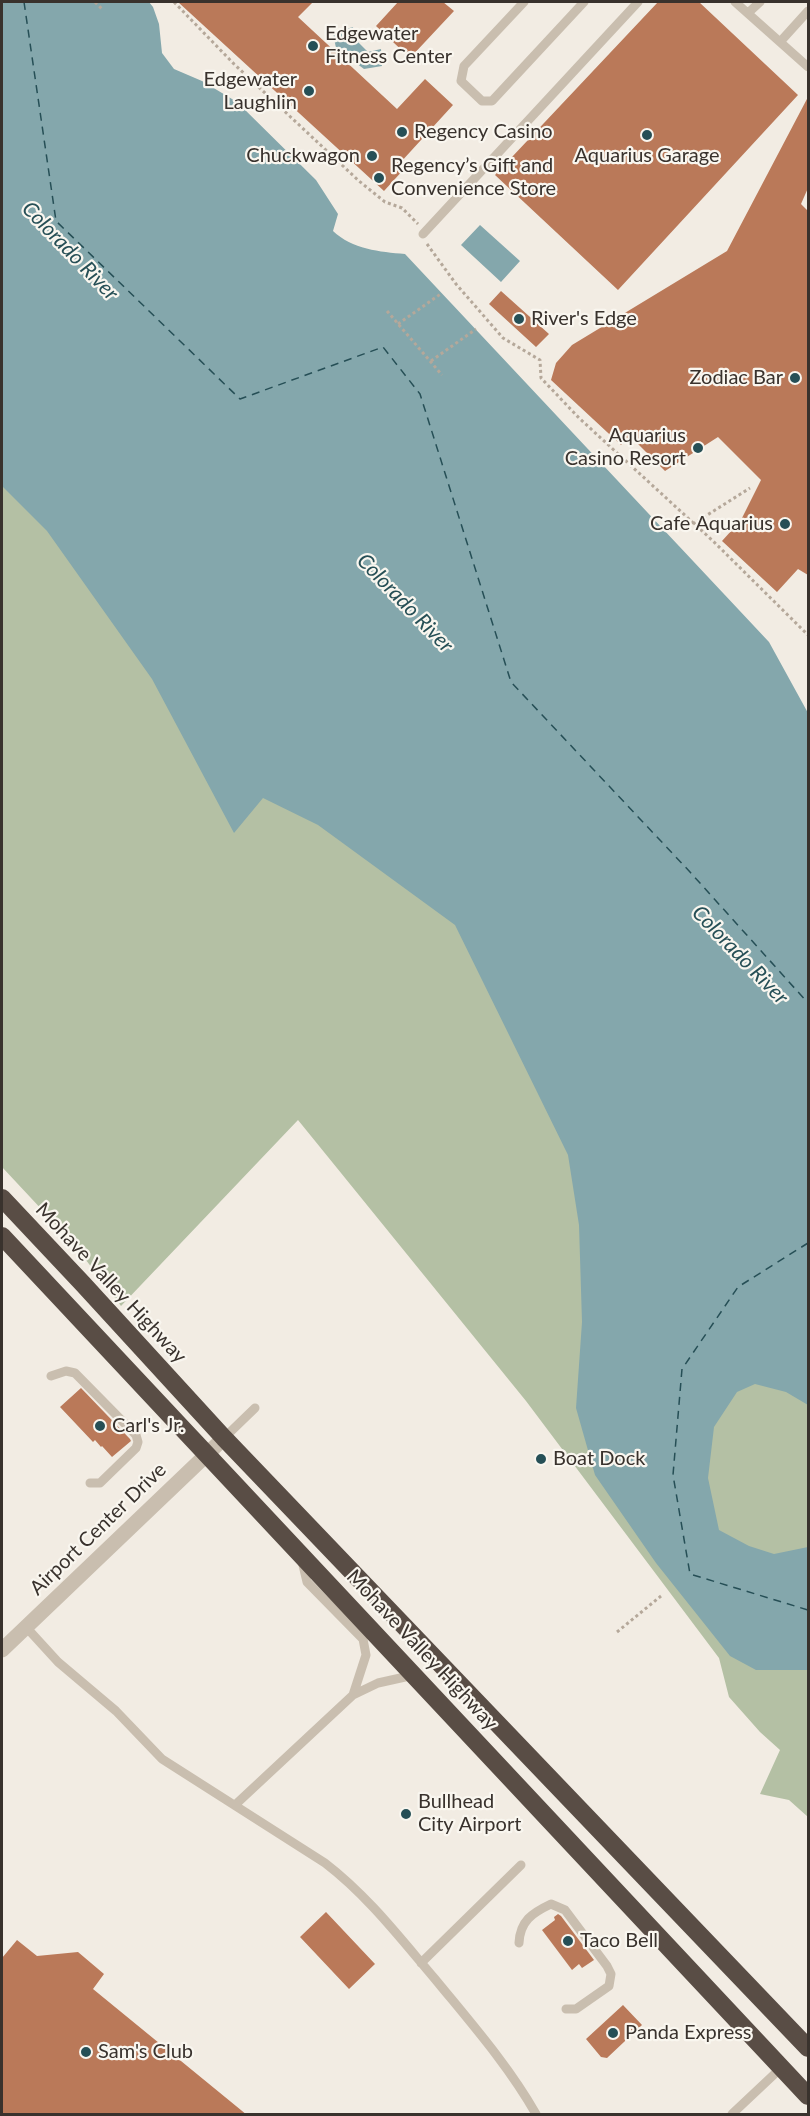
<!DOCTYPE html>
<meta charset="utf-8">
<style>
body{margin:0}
#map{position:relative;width:810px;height:2116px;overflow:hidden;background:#f2ece3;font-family:Lato,sans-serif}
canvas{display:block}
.frame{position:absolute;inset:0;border:3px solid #39322d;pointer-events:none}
</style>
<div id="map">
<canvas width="810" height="2116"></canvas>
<div class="frame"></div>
</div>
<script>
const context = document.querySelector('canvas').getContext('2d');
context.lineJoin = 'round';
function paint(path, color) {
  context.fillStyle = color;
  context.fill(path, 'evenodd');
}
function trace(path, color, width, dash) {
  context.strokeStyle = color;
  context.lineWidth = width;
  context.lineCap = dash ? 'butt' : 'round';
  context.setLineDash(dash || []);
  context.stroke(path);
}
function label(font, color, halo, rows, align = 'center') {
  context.font = font + ' Lato,sans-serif';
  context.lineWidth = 4.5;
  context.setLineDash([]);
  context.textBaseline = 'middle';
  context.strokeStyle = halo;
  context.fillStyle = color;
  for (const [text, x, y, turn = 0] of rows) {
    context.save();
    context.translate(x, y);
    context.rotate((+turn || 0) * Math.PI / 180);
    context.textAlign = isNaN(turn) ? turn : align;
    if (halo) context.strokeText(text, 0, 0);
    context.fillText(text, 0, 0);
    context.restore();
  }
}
paint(new Path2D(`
 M 2,419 L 808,1243 L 808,1817 L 789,1800 L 760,1794 L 780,1750 L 760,1732 L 729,1697 L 719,1658 L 526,1401 L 298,1120 L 121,1306 L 73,1243 L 2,1167 Z`), '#b4c0a4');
paint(new Path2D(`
 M 2,2 L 149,2 L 153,7 L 159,24 L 162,53 L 174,69 L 202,81 L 237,102 L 316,180 L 338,214 L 333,231 C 352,249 380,252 405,254 L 769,642 L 808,713 L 808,1405 L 786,1392 L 755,1384 L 737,1392 L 714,1427 L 708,1478 L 719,1530 L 749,1546 L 774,1554 L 808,1547 L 808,1670 L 756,1670 L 730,1656 L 656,1563 L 595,1475 L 576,1408 L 582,1322 L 579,1225 L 568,1155 L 455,925 L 318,825 L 263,798 L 234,833 L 152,679 L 47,531 L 2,486 Z
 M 353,27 L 354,38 L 368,52 L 381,49 L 382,66 L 364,69 L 336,48 L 333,33 Z
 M 480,225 L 520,261 L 501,282 L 461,245 Z`), '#84a7ac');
trace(new Path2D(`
 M 24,2 L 56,221 L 240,399 L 383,347 L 420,394 L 511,682 L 690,872 L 808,1003
 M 808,1243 L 738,1287 L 682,1369 L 673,1475 L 690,1574 L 808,1610`), '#264f56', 1.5, [8, 6]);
paint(new Path2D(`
 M 178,2 L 313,2 L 298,17 L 397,109 L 425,79 L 453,105 L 400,163 L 405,168 L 384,191 Z
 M 398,2 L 443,2 L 454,11 L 410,58 L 376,26 Z
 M 658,2 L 699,2 L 798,95 L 618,290 L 495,175 Z
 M 808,97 L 808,188 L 801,204 L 808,211 L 808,575 L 798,569 L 777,592 L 722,541 L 741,520 L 761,480 L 718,437 L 665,471 L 630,436 L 621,445 L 551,380 L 556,363 L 572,345 L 727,251 Z
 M 501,291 L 549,334 L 536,347 L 489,304 Z
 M 81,1388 L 130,1439 L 131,1441 L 112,1457 L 102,1446 L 101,1447 L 95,1440 L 93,1442 L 60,1407 Z
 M 326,1912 L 375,1964 L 349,1989 L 300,1937 Z
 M 558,1914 L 561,1916 L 594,1960 L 582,1968 L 579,1964 L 572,1970 L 542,1930 L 555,1920 L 554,1917 Z
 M 17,1940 L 37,1956 L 78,1952 L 104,1974 L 93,1989 L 247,2115 L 2,2115 L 2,1958 Z
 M 623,2005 L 642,2025 L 607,2058 L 601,2057 L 586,2039 Z`), '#ba7959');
trace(new Path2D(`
 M 95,2 L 102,9
 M 174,2 L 234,64 L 359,181 L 385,202 L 402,208 L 418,224
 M 427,244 L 456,284 L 503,338 L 540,360 L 541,378 L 579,418 L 713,541 L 808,635
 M 387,311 L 442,375
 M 398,324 L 442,293
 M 431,361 L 476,329
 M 693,524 L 750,488
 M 617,1632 L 661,1596`), '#b5a89a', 3, [3, 3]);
trace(new Path2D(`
 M 524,2 L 464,66 L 461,81 L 482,101 L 492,101 L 584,2
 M 735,2 L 808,67
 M 748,13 L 760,2
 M 780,42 L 808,11
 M 423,234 L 638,2
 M 51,1376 L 66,1371 L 75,1373 L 136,1435 L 138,1442 L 136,1448 L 100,1483 L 90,1483
 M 224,1438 L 255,1408
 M 302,1561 L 307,1582 L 363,1639 L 366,1655 L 353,1695
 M 26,1627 L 58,1662 L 116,1711 L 162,1759 L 325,1863 C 368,1896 400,1938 435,1979 C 471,2023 508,2065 536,2114
 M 235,1805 L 353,1695 L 378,1683 L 414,1675
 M 519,1943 C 520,1921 532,1913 551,1904 L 565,1910 L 607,1966 L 611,1974 L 609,1986 L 576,2009 L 566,2009
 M 421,1963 L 521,1865
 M 732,2114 L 782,2067`), '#c9beaf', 9);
trace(new Path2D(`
 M 2,1650 L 224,1438`), '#c9beaf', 15);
trace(new Path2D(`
 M 2,1198 L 83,1284 L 224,1438 L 808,2048
 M 2,1236 L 808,2096`), '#594d45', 18);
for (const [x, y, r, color] of [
 [313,46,6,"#264f56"],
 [309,91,6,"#264f56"],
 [402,132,6,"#264f56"],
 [647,135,6,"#264f56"],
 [372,156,6,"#264f56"],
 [379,178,6,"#264f56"],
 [519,319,6,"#264f56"],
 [795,378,6,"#264f56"],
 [698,448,6,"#264f56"],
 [785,524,6,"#264f56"],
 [100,1426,6,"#264f56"],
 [541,1459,6,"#264f56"],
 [406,1814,6,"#264f56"],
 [568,1941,6,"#264f56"],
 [613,2033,6,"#264f56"],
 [86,2052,6,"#264f56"]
]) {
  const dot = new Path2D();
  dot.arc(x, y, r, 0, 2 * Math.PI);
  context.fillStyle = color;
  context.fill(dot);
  trace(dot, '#f9f6ef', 2);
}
label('20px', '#39322d', '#f9f6ef', [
 ["Edgewater",325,34],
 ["Fitness Center",325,57],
 ["Edgewater",297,80,"right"],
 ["Laughlin",297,103,"right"],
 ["Regency Casino",414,132],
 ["Chuckwagon",360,156,"right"],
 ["Aquarius Garage",647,156,"center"],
 ["Regency’s Gift and",391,166],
 ["Convenience Store",391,189],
 ["River's Edge",531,319],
 ["Zodiac Bar",783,378,"right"],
 ["Aquarius",686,436,"right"],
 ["Casino Resort",686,459,"right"],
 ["Cafe Aquarius",773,524,"right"],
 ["Carl's Jr.",112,1426],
 ["Boat Dock",553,1459],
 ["Bullhead",418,1802],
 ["City Airport",418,1825],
 ["Taco Bell",580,1941],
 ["Panda Express",625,2033],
 ["Sam's Club",98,2052]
], 'left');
label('20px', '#39322d', '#f9f6ef', [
 ["Mohave Valley Highway",111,1283,47],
 ["Airport Center Drive",98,1529,-44],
 ["Mohave Valley Highway",422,1650,47]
]);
label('italic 21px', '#264f56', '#f9f6ef', [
 ["Colorado River",70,251,46],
 ["Colorado River",405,603,46],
 ["Colorado River",740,955,46]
]);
</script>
